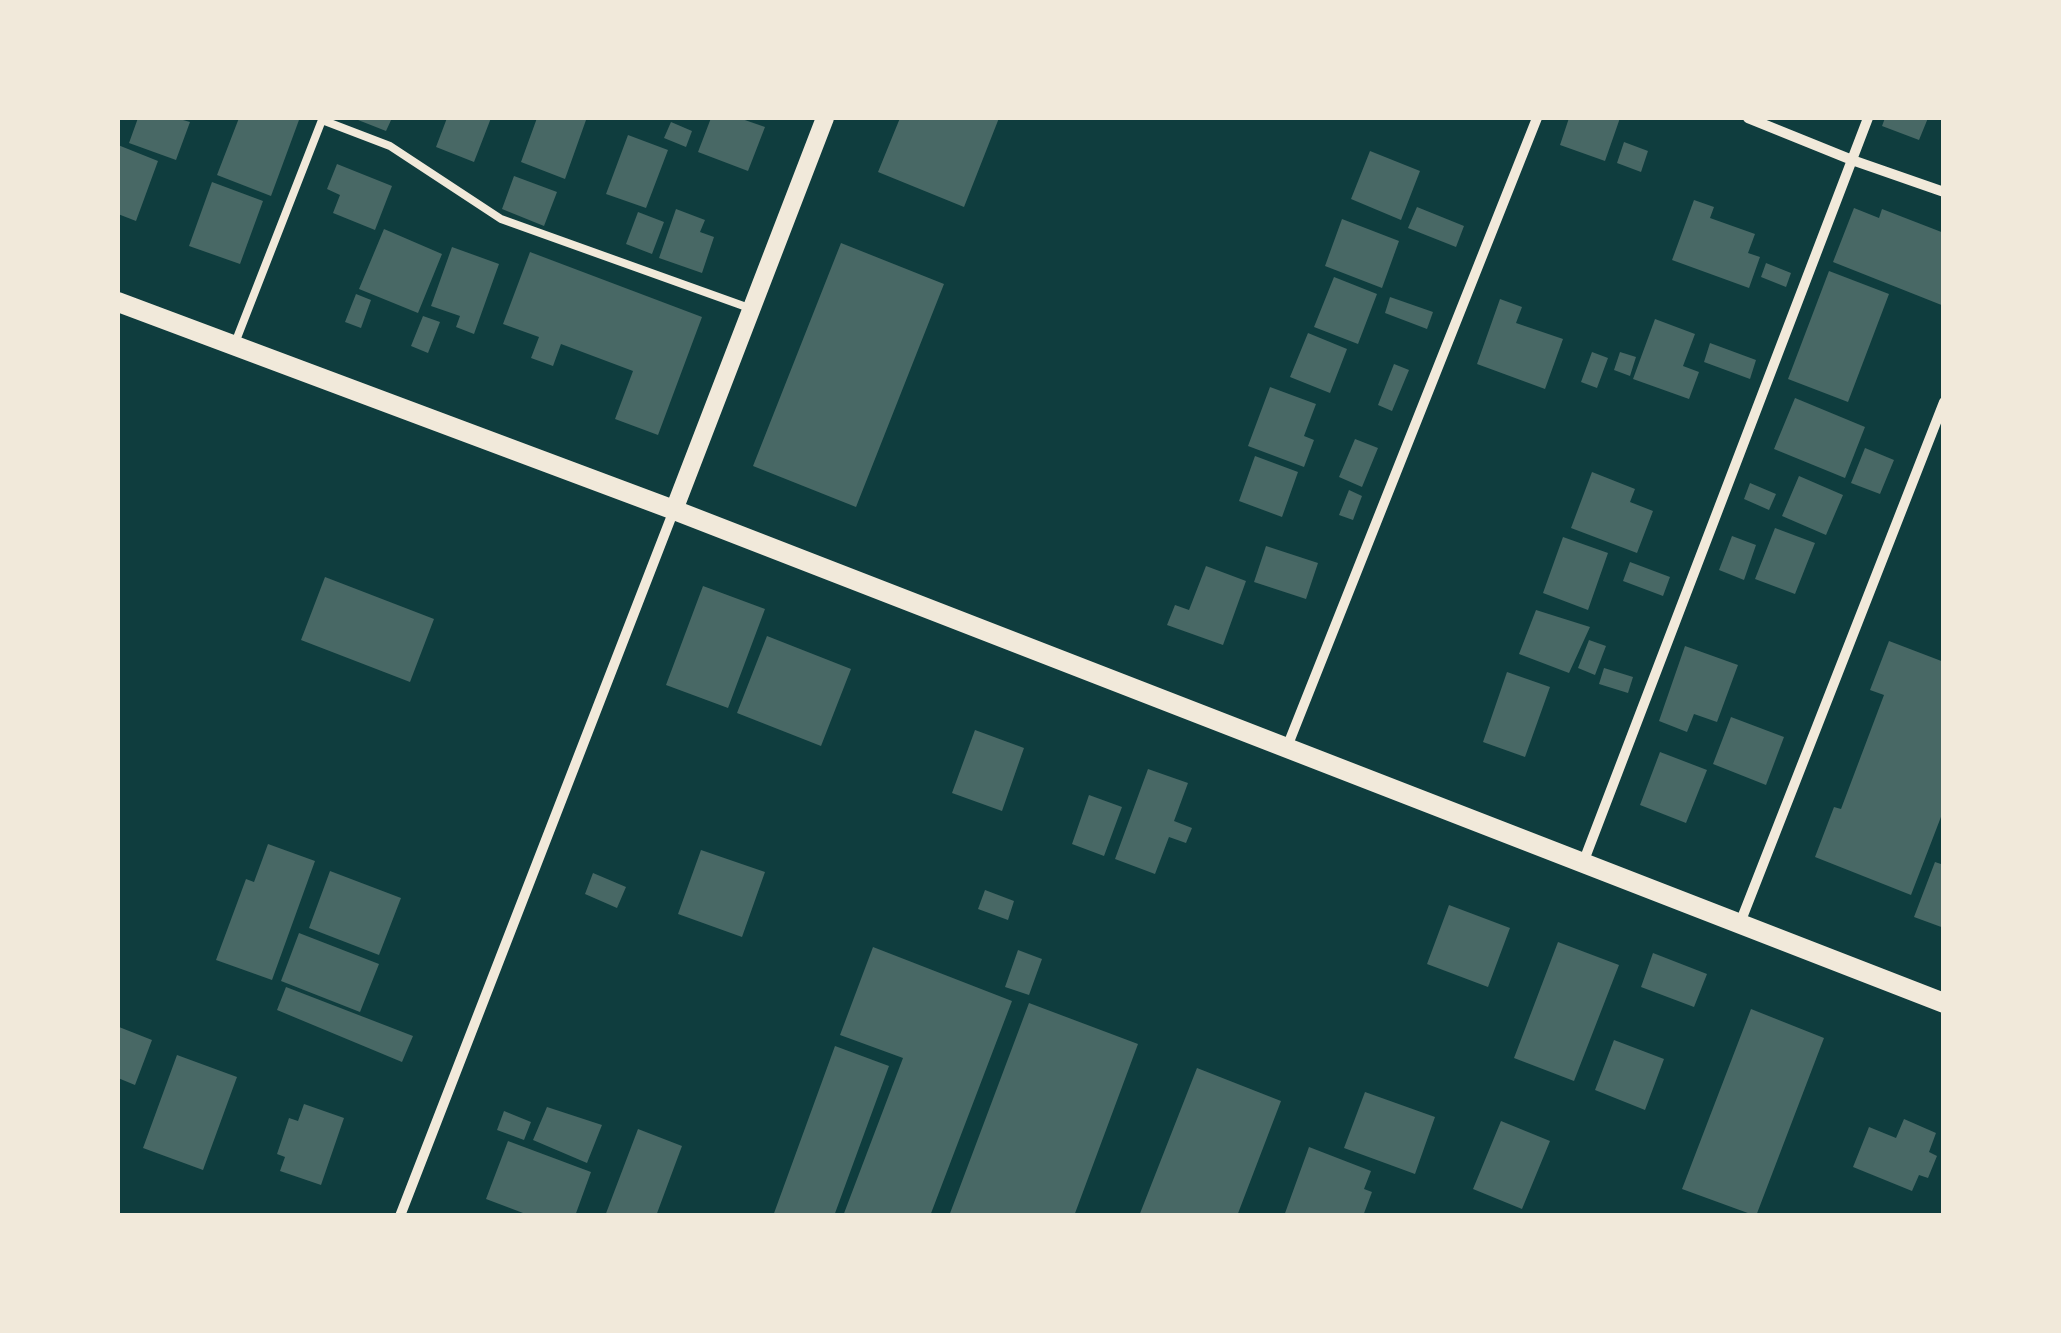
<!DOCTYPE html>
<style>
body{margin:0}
#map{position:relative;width:2061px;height:1333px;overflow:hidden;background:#0f3d3e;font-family:Jost,sans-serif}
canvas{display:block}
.frame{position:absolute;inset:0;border:120px solid #f1e9da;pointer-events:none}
</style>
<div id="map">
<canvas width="2061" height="1333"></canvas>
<div class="frame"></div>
</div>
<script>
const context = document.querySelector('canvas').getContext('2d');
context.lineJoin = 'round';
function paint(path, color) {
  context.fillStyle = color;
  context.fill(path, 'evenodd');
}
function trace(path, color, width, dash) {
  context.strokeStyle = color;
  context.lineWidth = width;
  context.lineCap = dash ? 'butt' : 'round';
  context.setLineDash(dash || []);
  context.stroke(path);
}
paint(new Path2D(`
 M 138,118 L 176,118 L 190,122 L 176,160 L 129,143 Z
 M 239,118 L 299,120 L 271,196 L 217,175 Z
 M 353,118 L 392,118 L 386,131 Z
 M 447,118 L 491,118 L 474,162 L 436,147 Z
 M 537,118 L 586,120 L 565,179 L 521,162 Z
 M 711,118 L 739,118 L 765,127 L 748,171 L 698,152 Z
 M 900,118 L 999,118 L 964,207 L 878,172 Z
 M 1569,118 L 1620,118 L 1605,161 L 1560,145 Z
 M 1885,118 L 1928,118 L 1919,140 L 1882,126 Z
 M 671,122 L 692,131 L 686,147 L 664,138 Z
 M 628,135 L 668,150 L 646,208 L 606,194 Z
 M 1624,142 L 1648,151 L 1641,172 L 1617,163 Z
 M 118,145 L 158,161 L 136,221 L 118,214 Z
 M 1370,151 L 1420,171 L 1401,220 L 1351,199 Z
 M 337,164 L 392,186 L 375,230 L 333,213 L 340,195 L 327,189 Z
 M 514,176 L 557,192 L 544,226 L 502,209 Z
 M 212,182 L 263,201 L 240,264 L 189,246 Z
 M 1694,200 L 1714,207 L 1710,218 L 1755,234 L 1748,253 L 1760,257 L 1749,288 L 1672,260 Z
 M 1417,207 L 1464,226 L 1456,247 L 1408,228 Z
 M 1854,208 L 1879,218 L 1882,209 L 1944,233 L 1944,306 L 1833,262 Z
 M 676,209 L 705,220 L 700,232 L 714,237 L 702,273 L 659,258 Z
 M 638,212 L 664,222 L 652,254 L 626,244 Z
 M 1342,219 L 1399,241 L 1382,288 L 1325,266 Z
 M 384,229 L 442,254 L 418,313 L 359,289 Z
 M 841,243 L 944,284 L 856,507 L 753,466 Z
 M 452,247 L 499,264 L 474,334 L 456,327 L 460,316 L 431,306 Z
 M 530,252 L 702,317 L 658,435 L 615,419 L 633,371 L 561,344 L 553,366 L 531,358 L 539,337 L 503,324 Z
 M 1766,263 L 1791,273 L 1786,287 L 1761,277 Z
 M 1829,271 L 1889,294 L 1848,402 L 1788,379 Z
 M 1334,277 L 1377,294 L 1358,344 L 1314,327 Z
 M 356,294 L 371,300 L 361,328 L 345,322 Z
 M 1390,297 L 1433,312 L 1427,329 L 1385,313 Z
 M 1500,299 L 1522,307 L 1516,323 L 1563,339 L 1545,389 L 1477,364 Z
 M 423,316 L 440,322 L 428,353 L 411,346 Z
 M 1655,319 L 1695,334 L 1683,366 L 1699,372 L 1689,399 L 1633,379 Z
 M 1308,333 L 1347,349 L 1330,393 L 1290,377 Z
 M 1710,343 L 1756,360 L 1750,379 L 1704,362 Z
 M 1592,352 L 1608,358 L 1597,388 L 1581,382 Z
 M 1620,352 L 1636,357 L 1630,376 L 1614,370 Z
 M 1394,364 L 1409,370 L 1392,411 L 1378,405 Z
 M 1270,387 L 1316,404 L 1304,436 L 1314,440 L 1304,467 L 1248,446 Z
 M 1795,398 L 1865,427 L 1845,478 L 1774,449 Z
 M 1355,439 L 1378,448 L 1362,487 L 1339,477 Z
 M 1865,448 L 1894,460 L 1880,494 L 1851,483 Z
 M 1255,456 L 1298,472 L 1282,517 L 1239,501 Z
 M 1592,472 L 1635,489 L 1630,502 L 1653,511 L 1637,553 L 1571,528 Z
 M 1799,476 L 1843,495 L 1826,535 L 1782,516 Z
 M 1750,483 L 1776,494 L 1769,510 L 1744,499 Z
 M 1349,490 L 1362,496 L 1353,520 L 1339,515 Z
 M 1775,528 L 1815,543 L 1795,594 L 1755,579 Z
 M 1732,536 L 1756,545 L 1744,580 L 1719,570 Z
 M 1563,537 L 1608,553 L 1588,610 L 1543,593 Z
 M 1266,546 L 1318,563 L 1306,599 L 1254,582 Z
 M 1630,562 L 1670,577 L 1663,596 L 1623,581 Z
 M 1206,566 L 1246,581 L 1223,645 L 1167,625 L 1175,605 L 1189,610 Z
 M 325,577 L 434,619 L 410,682 L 301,640 Z
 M 703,586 L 765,609 L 728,708 L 666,685 Z
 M 1536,610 L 1590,627 L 1569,673 L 1519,654 Z
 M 767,636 L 851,669 L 821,746 L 737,713 Z
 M 1589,640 L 1606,646 L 1595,675 L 1578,668 Z
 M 1889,641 L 1944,662 L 1944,809 L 1911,895 L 1815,857 L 1834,807 L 1841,809 L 1884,695 L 1870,690 Z
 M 1685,646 L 1738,665 L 1717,722 L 1694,714 L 1687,732 L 1659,721 Z
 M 1604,668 L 1633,677 L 1628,693 L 1599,684 Z
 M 1507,672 L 1550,687 L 1525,757 L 1483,742 Z
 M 1731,717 L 1784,737 L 1766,785 L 1713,764 Z
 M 975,730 L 1024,748 L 1002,811 L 952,793 Z
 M 1660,752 L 1707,770 L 1686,823 L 1640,805 Z
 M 1148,769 L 1188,783 L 1174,821 L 1192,828 L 1186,843 L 1169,837 L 1155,874 L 1115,859 Z
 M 1089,795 L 1122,807 L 1104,856 L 1072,844 Z
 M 268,844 L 315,861 L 272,980 L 216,960 L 246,879 L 254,882 Z
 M 701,850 L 765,872 L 742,937 L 678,914 Z
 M 1935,862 L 1944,865 L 1944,928 L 1914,917 Z
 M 330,871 L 401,898 L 379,955 L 309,928 Z
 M 593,873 L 626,887 L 617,908 L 585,894 Z
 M 985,890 L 1014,901 L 1008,920 L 978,909 Z
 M 1449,905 L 1510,928 L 1488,987 L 1427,964 Z
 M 299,933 L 379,964 L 360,1012 L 281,981 Z
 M 1558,942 L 1619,965 L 1574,1081 L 1514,1058 Z
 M 873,947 L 1012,1001 L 930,1216 L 843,1216 L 903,1058 L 840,1035 Z
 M 1018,950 L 1042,959 L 1029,995 L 1005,987 Z
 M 1653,953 L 1707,974 L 1694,1007 L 1641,987 Z
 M 286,987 L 413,1036 L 402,1062 L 277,1010 Z
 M 1029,1003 L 1138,1044 L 1074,1216 L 949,1216 Z
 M 1751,1009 L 1824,1038 L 1756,1216 L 1682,1189 Z
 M 119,1027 L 152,1040 L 135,1085 L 118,1078 Z
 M 1614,1040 L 1664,1059 L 1645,1110 L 1595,1090 Z
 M 835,1046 L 889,1066 L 834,1216 L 773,1216 Z
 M 177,1055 L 237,1077 L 203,1170 L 143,1148 Z
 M 1197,1068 L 1281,1101 L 1237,1216 L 1139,1216 Z
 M 1365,1092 L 1435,1117 L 1415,1174 L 1344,1148 Z
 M 304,1104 L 344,1118 L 321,1185 L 280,1171 L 285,1157 L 277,1154 L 289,1118 L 298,1121 Z
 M 547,1107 L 602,1125 L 587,1163 L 533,1140 Z
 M 504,1111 L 531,1122 L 524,1140 L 497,1130 Z
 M 1904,1119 L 1936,1133 L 1929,1152 L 1937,1156 L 1928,1178 L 1919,1175 L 1912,1191 L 1853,1167 L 1869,1127 L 1896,1138 Z
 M 1501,1121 L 1550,1141 L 1522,1209 L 1473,1189 Z
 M 638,1129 L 682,1146 L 656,1216 L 605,1216 Z
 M 508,1141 L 591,1172 L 575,1216 L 531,1216 L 486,1199 Z
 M 1309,1147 L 1371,1171 L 1364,1189 L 1372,1192 L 1363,1216 L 1284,1216 Z`), '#486865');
trace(new Path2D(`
 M 235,343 L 322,120 L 390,146 L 501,219 L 752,309`), '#f1e9da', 8);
trace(new Path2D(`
 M 1748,118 L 1852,160 L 1944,192
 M 1287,747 L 1537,118
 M 1583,863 L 1868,118
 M 1740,923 L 1944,402
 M 400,1216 L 674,510`), '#f1e9da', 10);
trace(new Path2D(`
 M 674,510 L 825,118`), '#f1e9da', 18);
trace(new Path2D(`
 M 118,302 L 674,510 L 1944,1003`), '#f1e9da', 20);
</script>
